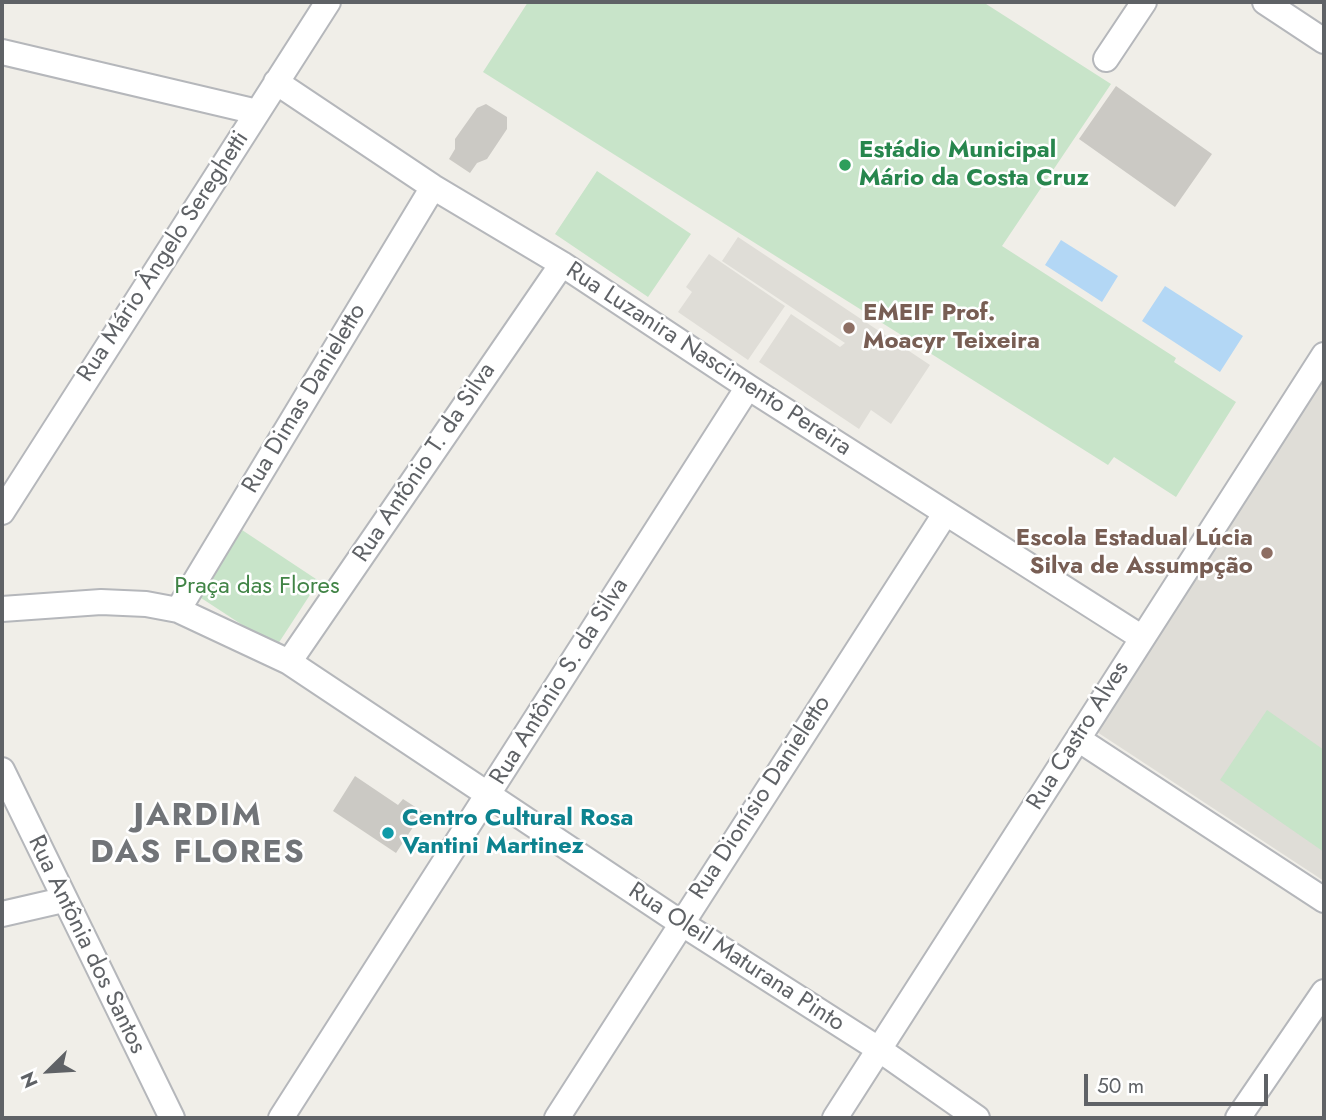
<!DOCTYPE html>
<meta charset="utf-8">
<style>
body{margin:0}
#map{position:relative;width:1326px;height:1120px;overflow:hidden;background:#f0eee8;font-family:Jost,sans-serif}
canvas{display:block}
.frame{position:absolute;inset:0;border:4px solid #5f6266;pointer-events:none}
.north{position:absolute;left:14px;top:1036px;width:70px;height:70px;-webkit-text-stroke:5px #fff;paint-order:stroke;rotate:246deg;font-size:19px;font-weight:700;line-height:28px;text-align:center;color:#5f6266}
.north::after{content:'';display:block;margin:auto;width:24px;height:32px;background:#5f6266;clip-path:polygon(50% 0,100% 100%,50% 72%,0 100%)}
.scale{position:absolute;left:1084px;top:1074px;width:184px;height:32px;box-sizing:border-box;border:4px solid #5f6266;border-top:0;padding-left:9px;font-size:21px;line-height:24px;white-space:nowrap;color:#5f6266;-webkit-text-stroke:5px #fff;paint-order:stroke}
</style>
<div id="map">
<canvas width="1326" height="1120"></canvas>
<div class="frame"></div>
<div class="north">N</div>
<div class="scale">50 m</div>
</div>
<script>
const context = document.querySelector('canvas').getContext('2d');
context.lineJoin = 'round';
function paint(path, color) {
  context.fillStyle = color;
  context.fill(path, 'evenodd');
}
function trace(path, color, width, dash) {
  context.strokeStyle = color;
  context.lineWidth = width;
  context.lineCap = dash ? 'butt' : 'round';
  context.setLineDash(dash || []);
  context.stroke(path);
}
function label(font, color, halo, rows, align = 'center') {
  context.font = font + ' Jost,sans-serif';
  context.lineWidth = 5;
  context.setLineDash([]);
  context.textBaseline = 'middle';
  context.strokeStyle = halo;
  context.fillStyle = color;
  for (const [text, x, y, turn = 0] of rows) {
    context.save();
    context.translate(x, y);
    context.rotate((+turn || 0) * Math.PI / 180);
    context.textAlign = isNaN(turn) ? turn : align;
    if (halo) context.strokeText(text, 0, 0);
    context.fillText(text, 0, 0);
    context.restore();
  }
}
paint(new Path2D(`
 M 738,237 L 930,365 L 891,424 L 871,410 L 859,429 L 759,362 L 791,314 L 840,347 L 845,343 L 722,261 Z
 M 709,254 L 785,306 L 748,360 L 678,312 L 692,292 L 686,287 Z
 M 1324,375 L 1324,881 L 1094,730 Z`), '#dfddd7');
paint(new Path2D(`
 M 528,2 L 983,2 L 1111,84 L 1002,246 L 1176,358 L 1174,362 L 1236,402 L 1176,497 L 1114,457 L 1108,465 L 483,72 Z
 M 597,171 L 691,234 L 648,297 L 555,234 Z
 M 239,528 L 319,581 L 276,647 L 195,594 Z
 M 1267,710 L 1324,750 L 1324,852 L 1220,780 Z`), '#c8e4c9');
paint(new Path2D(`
 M 1061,240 L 1118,276 L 1102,302 L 1045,265 Z
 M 1165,286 L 1243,336 L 1220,372 L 1142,321 Z`), '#b3d7f5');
paint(new Path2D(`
 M 1116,86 L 1212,154 L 1175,207 L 1079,139 Z
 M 486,104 L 507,117 L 507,129 L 487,159 L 477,163 L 470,173 L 449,159 L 455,149 L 455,139 L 477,108 Z
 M 355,776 L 398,805 L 403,799 L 423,812 L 396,853 L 333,811 Z`), '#cbc9c4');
const street = new Path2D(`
 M 1265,2 L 1324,41
 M 2,52 L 257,112
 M 1106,59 L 1144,2
 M 276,82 L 433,187 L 562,264 L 748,387 L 1141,637
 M 2,512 L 328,2
 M 2,609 L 101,602 L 146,604 L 178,610 L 289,662 L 681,923 L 880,1050 L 977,1118
 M 178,610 L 433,187
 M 289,662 L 562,264
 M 1078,739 L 1324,900
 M 2,770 L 172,1118
 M 2,914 L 63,900
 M 281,1118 L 748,387
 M 557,1118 L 945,514
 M 835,1118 L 1324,355
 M 1238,1118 L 1324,992`);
trace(street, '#b5b7bb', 28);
trace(street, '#fff', 24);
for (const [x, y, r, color] of [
 [845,165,7,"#2e9e5b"],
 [849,328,7,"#8d6e63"],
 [1267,553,7,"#8d6e63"],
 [388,833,7,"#0f9aa8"]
]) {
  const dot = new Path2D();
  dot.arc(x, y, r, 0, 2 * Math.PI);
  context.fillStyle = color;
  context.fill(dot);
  trace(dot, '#fff', 2.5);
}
label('bold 24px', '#27864d', '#fff', [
 ["Estádio Municipal",859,151],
 ["Mário da Costa Cruz",859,179]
], 'left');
label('24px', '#5f6266', '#fff', [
 ["Rua Mário Ângelo Sereghetti",164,257,-57],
 ["Rua Luzanira Nascimento Pereira",708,360,33],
 ["Rua Dimas Danieletto",305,399,-59],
 ["Rua Antônio T. da Silva",425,463,-56],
 ["Rua Antônio S. da Silva",560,682,-58],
 ["Rua Castro Alves",1079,736,-58],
 ["Rua Dionísio Danieletto",761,798,-57],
 ["Rua Antônia dos Santos",86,945,64],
 ["Rua Oleil Maturana Pinto",736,958,33]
]);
label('bold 24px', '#785e54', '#fff', [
 ["EMEIF Prof.",863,314],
 ["Moacyr Teixeira",863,342],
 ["Escola Estadual Lúcia",1253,539,"right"],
 ["Silva de Assumpção",1253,567,"right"]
], 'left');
label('24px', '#418446', '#fff', [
 ["Praça das Flores",257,587]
]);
label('bold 24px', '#0d838f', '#fff', [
 ["Centro Cultural Rosa",402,819],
 ["Vantini Martinez",402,847]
], 'left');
context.letterSpacing = '2px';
label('bold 32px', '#717478', '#fff', [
 ["JARDIM",198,817],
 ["DAS FLORES",198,854]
]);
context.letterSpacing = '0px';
</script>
